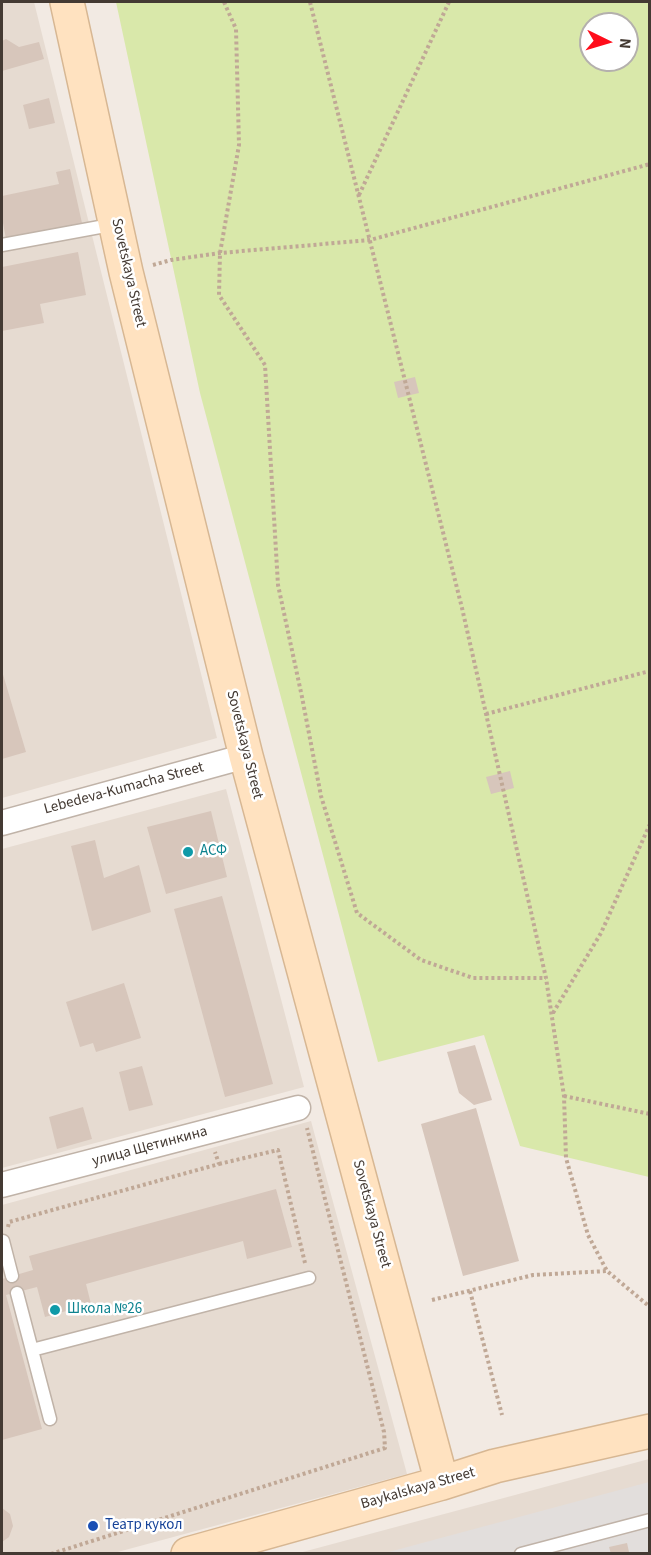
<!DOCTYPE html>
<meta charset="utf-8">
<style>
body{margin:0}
#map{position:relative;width:651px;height:1555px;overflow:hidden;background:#f2eae3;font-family:"Source Sans 3",sans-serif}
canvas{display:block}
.frame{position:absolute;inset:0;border:3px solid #443a33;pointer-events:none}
.north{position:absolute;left:579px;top:12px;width:60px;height:60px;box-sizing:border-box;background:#fff;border:2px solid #b4b0ad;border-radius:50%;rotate:95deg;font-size:16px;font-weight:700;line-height:24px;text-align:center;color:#443a33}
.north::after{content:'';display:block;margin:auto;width:21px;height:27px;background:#ff0d1b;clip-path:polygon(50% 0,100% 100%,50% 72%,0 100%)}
</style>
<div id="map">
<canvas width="651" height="1555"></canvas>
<div class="frame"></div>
<div class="north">N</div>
</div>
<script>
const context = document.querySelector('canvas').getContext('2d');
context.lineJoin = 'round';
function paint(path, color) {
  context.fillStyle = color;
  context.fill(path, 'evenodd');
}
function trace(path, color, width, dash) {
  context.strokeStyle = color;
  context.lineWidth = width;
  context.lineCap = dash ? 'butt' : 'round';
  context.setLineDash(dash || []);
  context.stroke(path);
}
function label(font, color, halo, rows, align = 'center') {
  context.font = font + ' "Source Sans 3",sans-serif';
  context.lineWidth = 5;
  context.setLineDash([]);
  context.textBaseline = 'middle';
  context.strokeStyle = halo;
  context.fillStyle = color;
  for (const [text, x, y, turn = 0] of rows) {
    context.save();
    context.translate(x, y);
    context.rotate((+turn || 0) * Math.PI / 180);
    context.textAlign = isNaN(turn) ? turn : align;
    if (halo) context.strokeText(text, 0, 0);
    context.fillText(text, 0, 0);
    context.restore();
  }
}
paint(new Path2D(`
 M 2,2 L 34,2 L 217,738 L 2,798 Z
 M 226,789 L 304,1087 L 2,1168 L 2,849 Z
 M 311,1121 L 407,1474 L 114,1553 L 2,1554 L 2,1205 Z
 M 649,1459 L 649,1553 L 299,1553 Z`), '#e6dbd1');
paint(new Path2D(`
 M 116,2 L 649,2 L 649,1177 L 520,1146 L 484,1035 L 378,1062 L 200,393 ZM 591,24 L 627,24 L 627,60 L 591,60 Z`), '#d9e8aa');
paint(new Path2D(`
 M 649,1482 L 649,1553 L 385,1553 Z`), '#e2dedc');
paint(new Path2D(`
 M 6,39 L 19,47 L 39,42 L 44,59 L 2,71 L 2,41 Z
 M 49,98 L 55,123 L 29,129 L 23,105 Z
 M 70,169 L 82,223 L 6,239 L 3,223 L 2,224 L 2,196 L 59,184 L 56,172 Z
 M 78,252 L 86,295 L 40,304 L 44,323 L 2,331 L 2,267 Z
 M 415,377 L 419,393 L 398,398 L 394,382 Z
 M 2,671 L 26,752 L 2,759 Z
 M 510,771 L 514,788 L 491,794 L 486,777 Z
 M 211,811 L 227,877 L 166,894 L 147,827 Z
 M 95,840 L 104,878 L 139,865 L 151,912 L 92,931 L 71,846 Z
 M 222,896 L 273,1084 L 225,1097 L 174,909 Z
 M 124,983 L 141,1038 L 96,1052 L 93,1043 L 80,1047 L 66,1002 Z
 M 475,1045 L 492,1100 L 474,1105 L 459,1093 L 447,1052 Z
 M 142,1066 L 153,1105 L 129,1111 L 119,1072 Z
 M 83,1107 L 92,1139 L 57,1149 L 49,1117 Z
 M 476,1108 L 519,1261 L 463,1276 L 421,1124 Z
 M 276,1189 L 292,1247 L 247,1259 L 243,1241 L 86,1284 L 91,1304 L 45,1317 L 37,1287 L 6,1295 L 42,1429 L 2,1440 L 2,1279 L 33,1270 L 29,1256 Z
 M 2,1508 L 10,1514 L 13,1526 L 9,1537 L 2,1542 Z
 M 627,1543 L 629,1552 L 611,1554 L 609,1547 Z`), '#d7c6bb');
const lane = new Path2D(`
 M 2,245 L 116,224
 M 2,1242 L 3,1241 L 12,1276
 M 17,1293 L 50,1419
 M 32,1350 L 309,1278
 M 521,1554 L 650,1520`);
const street = new Path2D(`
 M 2,823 L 246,756
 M 2,1185 L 298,1108`);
const secondary = new Path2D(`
 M 67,2 L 126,272 L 246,756 L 442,1483
 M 188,1554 L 442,1483 L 495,1466 L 650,1431`);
trace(lane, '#c0b3a8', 15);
trace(street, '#c0b3a8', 27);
trace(secondary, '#d7b793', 36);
trace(new Path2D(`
 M 224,2 L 236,29 L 239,145 L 220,253 L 219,295 L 265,365 L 278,585 L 302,697 L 321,796 L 357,913 L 421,960 L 473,978 L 546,978
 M 310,2 L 462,608 L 546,978 L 564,1096 L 566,1158 L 588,1235 L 607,1271 L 650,1307
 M 359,195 L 449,2
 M 153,265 L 171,260 L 220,253 L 370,240 L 650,164
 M 486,714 L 650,671
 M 553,1013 L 601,933 L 650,824
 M 564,1096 L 650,1114
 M 219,1164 L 278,1150 L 305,1263
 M 8,1227 L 9,1222 L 219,1164 L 215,1152
 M 470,1291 L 502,1415
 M 432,1300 L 533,1275 L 607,1271
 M 51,1554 L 385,1448 L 384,1432 L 307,1128`), '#c0a896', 4, [3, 3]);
trace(lane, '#fff', 12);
trace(street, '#fff', 24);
trace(secondary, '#ffe2c0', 33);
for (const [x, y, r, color] of [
 [188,852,6,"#0f9aa8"],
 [55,1310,6,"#0f9aa8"],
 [93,1526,6,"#1a4fb4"]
]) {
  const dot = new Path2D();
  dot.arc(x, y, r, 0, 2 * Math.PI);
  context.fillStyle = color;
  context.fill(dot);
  trace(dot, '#fff', 2);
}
label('15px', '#443a33', '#fff', [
 ["Sovetskaya Street",128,273,77],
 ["Sovetskaya Street",244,745,76],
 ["Lebedeva-Kumacha Street",124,789,-15],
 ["улица Щетинкина",150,1147,-15],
 ["Sovetskaya Street",371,1214,75],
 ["Baykalskaya Street",418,1489,-16]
]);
label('15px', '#0d838f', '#fff', [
 ["АСФ",200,852],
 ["Школа №26",67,1310]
], 'left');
label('15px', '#164399', '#fff', [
 ["Театр кукол",105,1526]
], 'left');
</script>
